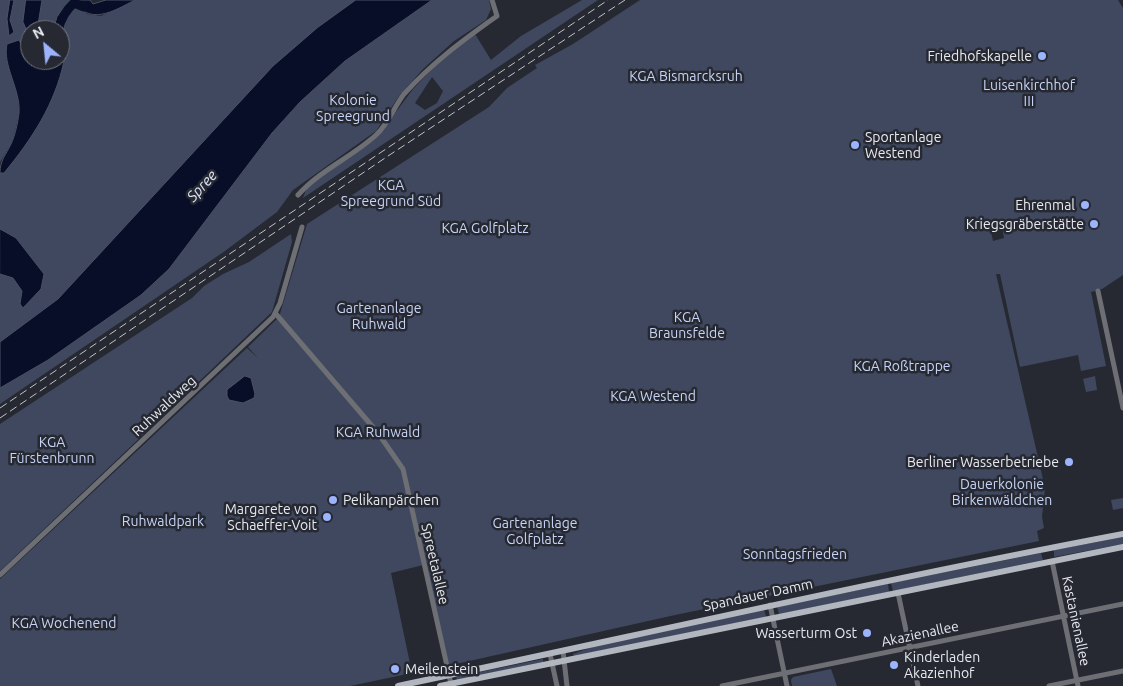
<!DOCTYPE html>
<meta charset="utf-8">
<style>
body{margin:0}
#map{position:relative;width:1123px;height:686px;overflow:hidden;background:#262932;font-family:Ubuntu,sans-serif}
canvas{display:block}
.north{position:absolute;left:20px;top:20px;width:50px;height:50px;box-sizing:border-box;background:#262932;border:1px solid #73767e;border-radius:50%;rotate:332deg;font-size:14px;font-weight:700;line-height:20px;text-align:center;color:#e7e9ef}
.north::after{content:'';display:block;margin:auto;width:18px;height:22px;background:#9cb4fd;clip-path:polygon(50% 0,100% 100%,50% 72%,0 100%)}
</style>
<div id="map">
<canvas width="1123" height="686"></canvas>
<div class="north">N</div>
</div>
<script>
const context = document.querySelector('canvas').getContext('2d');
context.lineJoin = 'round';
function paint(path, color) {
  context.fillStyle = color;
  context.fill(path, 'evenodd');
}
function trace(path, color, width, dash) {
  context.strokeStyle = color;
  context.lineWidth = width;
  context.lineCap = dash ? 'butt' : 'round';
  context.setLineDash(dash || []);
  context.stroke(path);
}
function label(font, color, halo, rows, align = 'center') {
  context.font = font + ' Ubuntu,sans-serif';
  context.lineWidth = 5;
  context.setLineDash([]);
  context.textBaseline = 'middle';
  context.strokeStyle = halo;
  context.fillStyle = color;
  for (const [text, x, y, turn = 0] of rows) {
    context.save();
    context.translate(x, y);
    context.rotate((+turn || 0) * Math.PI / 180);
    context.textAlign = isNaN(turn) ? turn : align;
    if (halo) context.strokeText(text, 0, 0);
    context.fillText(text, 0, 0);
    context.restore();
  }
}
paint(new Path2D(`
 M 0,0 L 26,0 L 24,12 L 40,8 L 42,0 L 72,0 L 87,14 L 101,16 L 135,0 L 356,0 L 317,28 L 58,299 L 0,342 L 0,274 L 13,278 L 22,291 L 20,304 L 44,274 L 16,238 L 0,229 L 0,173 L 4,173 L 48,107 L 64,62 L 61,25 L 64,18 L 71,10 L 67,6 L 57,17 L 54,30 L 30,30 L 30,58 L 24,47 L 13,80 L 19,98 L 19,115 L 12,143 L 0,162 Z
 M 432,0 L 489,0 L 491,9 L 486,20 L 454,41 L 423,69 L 399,96 L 376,131 L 293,190 L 277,212 L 225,251 L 0,404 L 0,388 L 48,360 L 141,295 L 169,269 L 272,133 L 300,102 L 345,61 Z
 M 582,0 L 598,0 L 303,198 L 307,187 L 378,136 L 413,89 L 444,57 L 475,34 L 491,60 L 521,36 ZM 432,77 L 443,91 L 437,103 L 425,110 L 415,103 Z
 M 640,0 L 1118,0 L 1123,8 L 1123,275 L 1102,289 L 1091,292 L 1106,366 L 1081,371 L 1078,355 L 1020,367 L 1000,274 L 996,274 L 1045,488 L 1042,517 L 1044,528 L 1037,531 L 1039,541 L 675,615 L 447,666 L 423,565 L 391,573 L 412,673 L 350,686 L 0,686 L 0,579 L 247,348 L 258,358 L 248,347 L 279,317 L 307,224 L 489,107 L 507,88 L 537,68 L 535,65 L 573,44 ZM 1001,223 L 1004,238 L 993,241 L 990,227 Z
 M 291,234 L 292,242 L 272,312 L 0,571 L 0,424 L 192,298 L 204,286 L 223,274 L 249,262 Z
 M 1095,376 L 1097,390 L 1086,392 L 1083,379 Z
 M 1123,498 L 1123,508 L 1113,510 L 1111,500 Z
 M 1123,537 L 1123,544 L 1054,557 L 1054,550 Z
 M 1041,553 L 1043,560 L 893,591 L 891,583 Z
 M 888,584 L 889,592 L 779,614 L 777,607 Z
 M 764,609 L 766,617 L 574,656 L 573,654 L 606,642 Z
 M 543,659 L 543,662 L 457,680 L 456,677 Z
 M 831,669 L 837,686 L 792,686 L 791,680 L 793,677 Z`), '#40485f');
const water = new Path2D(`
 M 10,0 L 14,0 L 10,20 L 14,32 L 9,36 L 7,19 Z
 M 26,0 L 42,0 L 38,25 L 27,31 L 23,22 Z
 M 72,0 L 90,0 L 93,4 L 106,0 L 135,0 C 112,12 90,26 72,0 Z
 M 356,0 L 432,0 L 345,61 L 300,102 L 272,133 L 169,269 L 141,295 L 48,360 L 0,388 L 0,342 L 58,299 L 273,66 L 317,28 Z
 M 67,5 L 71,10 C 53,30 69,40 64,61 C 55,104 32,139 4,173 L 0,173 C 0,160 6,155 11,144 C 15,136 18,122 19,113 C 21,90 2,65 7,44 L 19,40 L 30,60 L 35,62 L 60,60 L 60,30 L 54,30 L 57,17 Z
 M 0,229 L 16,238 L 44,274 L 41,289 L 23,308 L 20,304 L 22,291 L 13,278 L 0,274 Z
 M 245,376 L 251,378 L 255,394 L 254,398 L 243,403 L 229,400 L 227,396 L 227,390 Z`);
paint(water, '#080e28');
trace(water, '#4b5064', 1);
trace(new Path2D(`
 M 58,30 C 61,19 65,11 74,3 L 84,7`), '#080e28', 9);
trace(new Path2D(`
 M 298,195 C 320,170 352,157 376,135 C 388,124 394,107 404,94 C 432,63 463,40 497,16 L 492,0
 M 1098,291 L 1123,408
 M 276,314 L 378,433 L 403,469 L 451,684
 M 1052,561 L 1078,686
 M 0,575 L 273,317 L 280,303 L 302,227
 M 898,593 L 918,686
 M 770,605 L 787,686
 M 563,651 L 567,686
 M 550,654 L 557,686
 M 722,686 L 1123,604
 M 1049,686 L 1123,671`), '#6e6f74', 5);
trace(new Path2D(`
 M 398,686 C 640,635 880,580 1123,534
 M 440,686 L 1123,547`), '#b2b6bf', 6);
trace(new Path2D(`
 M 0,408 L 608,0
 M 0,418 L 388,156 L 625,0`), '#c1c3c9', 1, [8, 4]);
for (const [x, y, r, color] of [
 [1042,56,5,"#9cb4fd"],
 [855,145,5,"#9cb4fd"],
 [1085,205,5,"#9cb4fd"],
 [1094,224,5,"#9cb4fd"],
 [1069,462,5,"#9cb4fd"],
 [333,500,5,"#9cb4fd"],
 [327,517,5,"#9cb4fd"],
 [867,633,5,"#9cb4fd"],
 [894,665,5,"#9cb4fd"],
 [395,669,5,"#9cb4fd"]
]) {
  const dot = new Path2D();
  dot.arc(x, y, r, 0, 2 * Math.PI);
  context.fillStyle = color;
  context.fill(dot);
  trace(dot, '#262932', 2);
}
label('14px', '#e7e9ef', '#262932', [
 ["Friedhofskapelle",1032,56],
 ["Sportanlage",865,137,"left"],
 ["Westend",865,153,"left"],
 ["Ehrenmal",1075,205],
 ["Kriegsgräberstätte",1084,224],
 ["Berliner Wasserbetriebe",1059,462],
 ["Pelikanpärchen",343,500,"left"],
 ["Margarete von",317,509],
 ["Schaeffer-Voit",317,525],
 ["Wasserturm Ost",857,633],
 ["Kinderladen",904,657,"left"],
 ["Akazienhof",904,673,"left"],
 ["Meilenstein",405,669,"left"]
], 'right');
label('14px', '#c7d4f7', '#262932', [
 ["KGA Bismarcksruh",686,76],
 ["Luisenkirchhof",1029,85],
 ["III",1029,101],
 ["Kolonie",353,100],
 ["Spreegrund",353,116],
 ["KGA",391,185],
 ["Spreegrund Süd",391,201],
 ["KGA Golfplatz",485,228],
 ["Gartenanlage",379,308],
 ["Ruhwald",379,324],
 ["KGA",687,317],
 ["Braunsfelde",687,333],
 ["KGA Roßtrappe",902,366],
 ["KGA Westend",653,396],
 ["KGA Ruhwald",378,432],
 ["KGA",52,442],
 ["Fürstenbrunn",52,458],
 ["Dauerkolonie",1002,484],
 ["Birkenwäldchen",1002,500],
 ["Ruhwaldpark",163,521],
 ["Gartenanlage",535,523],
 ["Golfplatz",535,539],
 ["Sonntagsfrieden",795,554],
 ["KGA Wochenend",64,623]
]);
label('14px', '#e7e9ef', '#262932', [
 ["Ruhwaldweg",164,406,-43],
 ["Spreetalallee",435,564,77],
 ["Spandauer Damm",758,595,-12],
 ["Kastanienallee",1076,621,78],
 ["Akazienallee",920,634,-12]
]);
label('italic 15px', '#dce4fc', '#262932', [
 ["Spree",202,186,-48]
]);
</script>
